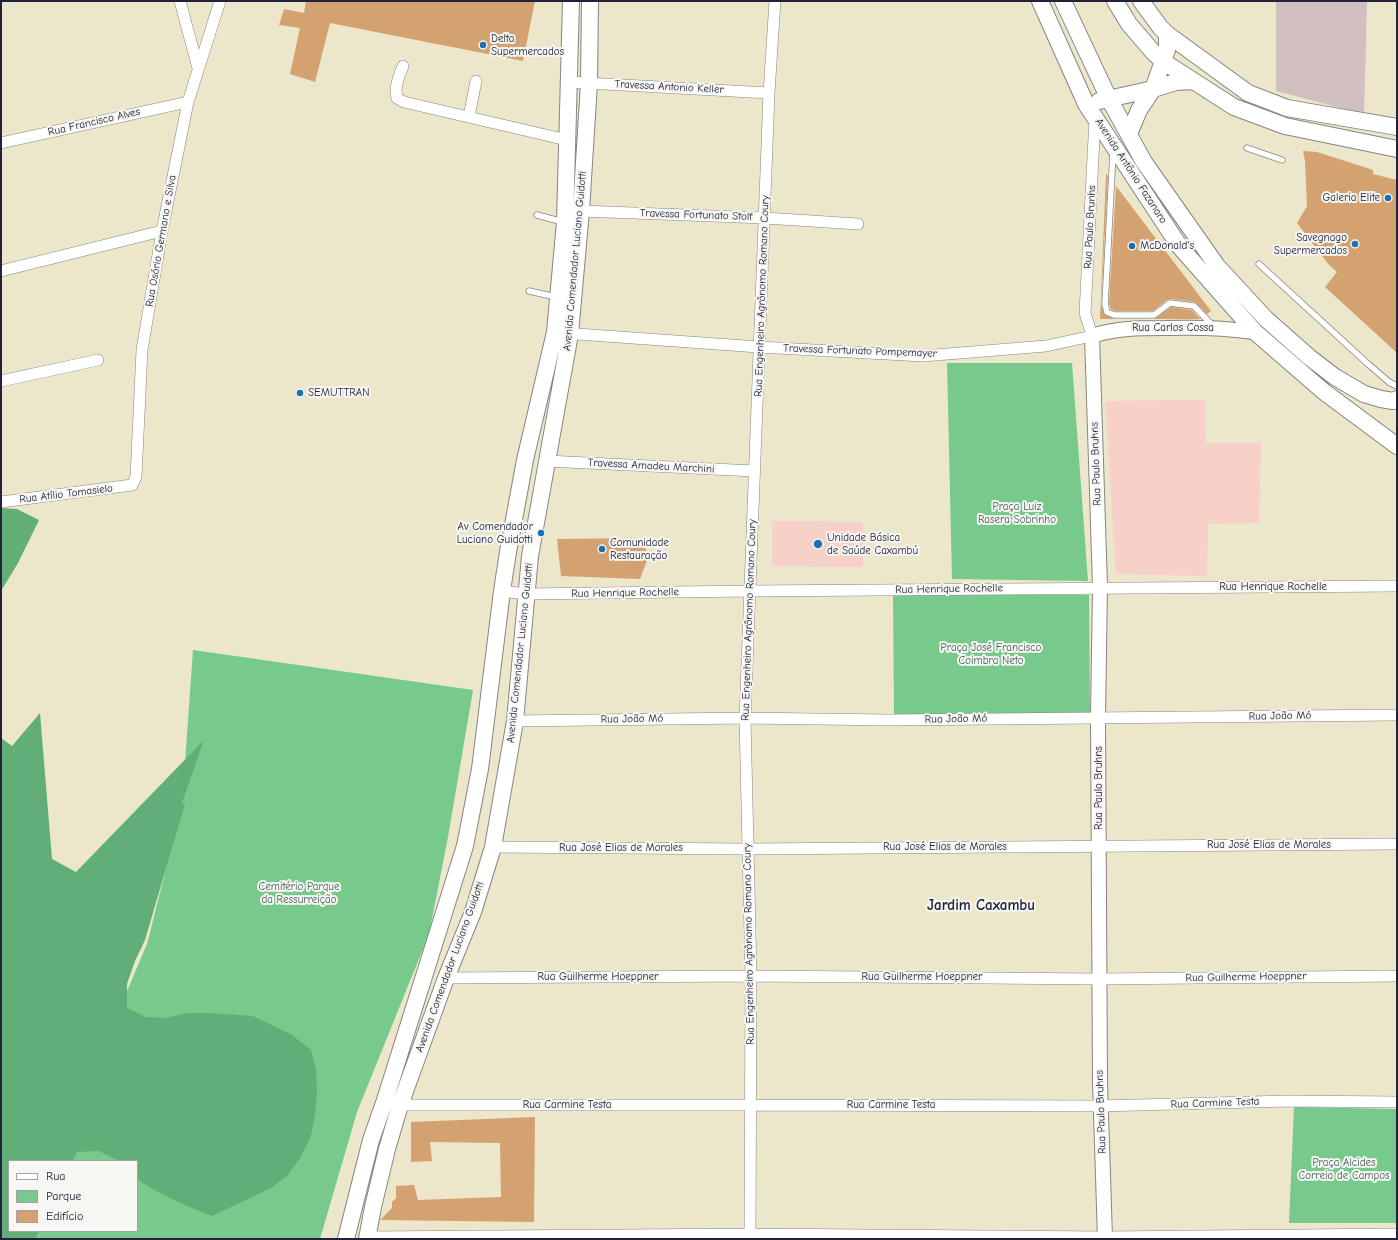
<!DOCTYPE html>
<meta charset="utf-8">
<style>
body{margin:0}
#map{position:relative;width:1398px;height:1240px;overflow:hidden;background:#ece6ca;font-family:"Comic Neue",sans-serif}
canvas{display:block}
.frame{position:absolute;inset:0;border:2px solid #22223b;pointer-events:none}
.legend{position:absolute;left:8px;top:1160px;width:130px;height:72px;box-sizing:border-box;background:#f6f6f2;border:1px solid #a1a1a9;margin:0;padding:5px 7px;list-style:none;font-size:12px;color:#22223b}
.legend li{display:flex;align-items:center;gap:8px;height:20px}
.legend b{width:20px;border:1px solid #a1a1a9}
</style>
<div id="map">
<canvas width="1398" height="1240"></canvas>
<div class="frame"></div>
<ul class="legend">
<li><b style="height:5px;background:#fff"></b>Rua</li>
<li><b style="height:11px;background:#78ca8c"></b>Parque</li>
<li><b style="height:11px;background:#d3a270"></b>Edifício</li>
</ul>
</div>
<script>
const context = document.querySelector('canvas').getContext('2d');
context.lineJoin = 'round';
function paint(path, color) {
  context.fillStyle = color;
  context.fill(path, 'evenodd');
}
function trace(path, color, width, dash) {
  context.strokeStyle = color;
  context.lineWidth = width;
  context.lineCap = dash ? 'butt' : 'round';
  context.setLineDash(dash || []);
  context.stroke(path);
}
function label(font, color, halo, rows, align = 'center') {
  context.font = font + ' "Comic Neue",sans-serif';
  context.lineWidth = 4;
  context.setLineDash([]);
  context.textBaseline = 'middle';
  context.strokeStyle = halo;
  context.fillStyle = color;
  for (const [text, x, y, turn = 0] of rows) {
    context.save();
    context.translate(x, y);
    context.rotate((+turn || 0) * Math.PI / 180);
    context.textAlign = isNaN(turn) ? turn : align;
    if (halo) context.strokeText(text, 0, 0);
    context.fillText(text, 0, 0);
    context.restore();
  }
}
paint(new Path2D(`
 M 1205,400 L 1206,443 L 1261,443 L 1259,523 L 1208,524 L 1207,576 L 1116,574 L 1105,401 Z
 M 772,521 L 863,522 L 863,567 L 772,566 Z`), '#f7d1c8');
paint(new Path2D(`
 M 1276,1 L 1367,1 L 1364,114 L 1276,91 Z`), '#d2bfc0');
paint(new Path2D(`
 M 947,363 L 1072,363 L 1088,581 L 952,579 Z
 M 893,595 L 1089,595 L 1090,714 L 894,714 Z
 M 193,650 L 473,690 L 448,837 L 429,934 L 357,1112 L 320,1239 L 25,1239 L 28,1231 L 137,1231 L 137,1161 L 55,1161 L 147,944 L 182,805 Z
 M 1294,1107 L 1397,1109 L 1397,1223 L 1289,1223 Z`), '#78ca8c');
paint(new Path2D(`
 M 1,508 L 17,509 L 39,520 L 18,563 L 1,591 Z
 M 40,713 L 52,859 L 76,872 L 204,740 L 182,803 L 185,804 L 145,940 L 135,961 L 127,984 L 127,1008 L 146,1017 L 166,1018 L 187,1013 L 210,1013 L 253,1016 L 292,1035 L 311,1050 L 316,1070 L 317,1092 L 315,1114 L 311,1136 L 300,1158 L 288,1175 L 271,1188 L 250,1198 L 212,1216 C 186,1206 160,1195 137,1179 L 137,1161 L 119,1161 L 99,1151 L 77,1152 L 73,1161 L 9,1161 L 9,1231 L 39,1231 L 35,1239 L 1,1239 L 1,738 L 12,746 Z`), '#62ae78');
paint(new Path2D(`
 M 306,1 L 535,1 L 523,61 L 330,23 L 315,82 L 290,74 L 300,28 L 279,25 L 284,9 L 304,13 Z
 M 1303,151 L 1317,152 L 1364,167 L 1373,170 L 1373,174 L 1397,180 L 1397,353 L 1325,287 L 1337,272 L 1329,265 L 1297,223 L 1307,206 L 1305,161 Z
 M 1106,174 L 1108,176 L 1101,304 L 1104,314 L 1114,319 L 1154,319 L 1171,307 L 1192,310 L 1200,319 L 1100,319 Z
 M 1116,186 L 1211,311 L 1207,314 L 1195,302 L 1171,299 L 1167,300 L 1153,311 L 1115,311 L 1111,309 L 1109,304 Z
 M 643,538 L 648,558 L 640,579 L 561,576 L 557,539 Z
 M 535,1117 L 534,1222 L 380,1220 L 392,1208 L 392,1202 L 396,1198 L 396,1186 L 414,1185 L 418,1200 L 501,1197 L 500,1143 L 430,1142 L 432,1161 L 411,1162 L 411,1122 Z`), '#d3a270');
const service = new Path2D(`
 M 1247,148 L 1282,160
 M 1113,153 L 1105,304 L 1107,312 L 1114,315 L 1154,315 L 1170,303 L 1194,306 L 1213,326
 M 537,215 L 563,222
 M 1259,264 L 1368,364 L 1389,382 L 1397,386
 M 529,291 L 556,297`);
const minor = new Path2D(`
 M 180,1 L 198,68
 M 403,66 C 399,76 394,87 397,98 L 404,102 L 567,140
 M 568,82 L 769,93
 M 469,117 L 476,81
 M 1,143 L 188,102
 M 581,211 L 765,218 L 858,224
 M 1,271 L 162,231
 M 563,333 L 759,347 L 923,356 L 1046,346 L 1092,336 L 1085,313 L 1095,118
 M 1,381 L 98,360
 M 546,461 L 755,471
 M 1,502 L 132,485 L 136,477 L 142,350 L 162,231 L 188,102 L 220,1
 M 502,591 L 526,594 L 749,591 L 1397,586
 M 515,721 L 745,718 L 889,720 L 1397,715
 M 493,847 L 747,849 L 1397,844
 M 446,978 L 751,976 L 1100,979 L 1397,976
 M 394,1103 L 400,1105 L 750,1105 L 1100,1106 L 1288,1101 L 1397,1102
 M 367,1237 L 750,1234 L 1105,1237 L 1397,1234
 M 750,1239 L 751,976 L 745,718 L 769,93 L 775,1`);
const tertiary = new Path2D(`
 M 1105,1239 L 1100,1082 L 1098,718 L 1100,587 L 1092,336 C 1116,328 1140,328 1165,328 C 1195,327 1225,328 1255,332`);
const secondary = new Path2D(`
 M 1040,1 L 1086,104 L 1180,247 L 1255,332 L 1323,391 L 1397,446
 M 1063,1 L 1109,99 L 1144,162 L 1217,266 L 1266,319 L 1309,357 L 1335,377 L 1364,394 L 1381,399 L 1393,401 L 1397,399
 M 1115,1 L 1129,24 L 1153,52 L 1164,62 L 1234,107 L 1285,126 L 1397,149
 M 1141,1 L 1160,27 L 1167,34 L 1248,93 L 1287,108 L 1397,127
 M 1099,101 L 1153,89 L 1167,50 L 1167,34
 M 1129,134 L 1139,110 L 1153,89 L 1176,82 L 1193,81
 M 346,1239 L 371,1140 L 385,1100 L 465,846 L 480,769 L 502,591 L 508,552 L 525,460 L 555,332 L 565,222 L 571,1
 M 367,1239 L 373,1207 L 387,1149 L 400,1105 L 446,978 L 473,912 L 493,847 L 515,721 L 530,556 L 570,334 L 581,211 L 589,83 L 590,1`);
trace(service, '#878482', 7);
trace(minor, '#878482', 12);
trace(tertiary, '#878482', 16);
trace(secondary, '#878482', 18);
trace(service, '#fff', 5.5);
trace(minor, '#fff', 11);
trace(tertiary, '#fff', 14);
trace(secondary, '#fff', 16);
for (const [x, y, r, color] of [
 [483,45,4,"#1f6fb2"],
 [1388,198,4,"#1f6fb2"],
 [1355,244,4,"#1f6fb2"],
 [1132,246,4,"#1f6fb2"],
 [300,393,4,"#1f6fb2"],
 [541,533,4,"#1f6fb2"],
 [818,544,5,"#1f6fb2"],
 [602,549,4,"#1f6fb2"]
]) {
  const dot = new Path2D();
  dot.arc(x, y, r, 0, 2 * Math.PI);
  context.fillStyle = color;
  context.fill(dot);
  trace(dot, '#f6f6f2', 1.5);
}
label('11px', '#22223b', '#f6f6f2', [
 ["Delta",491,39],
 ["Supermercados",491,52],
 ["Galeria Elite",1380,198,"right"],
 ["Savegnago",1347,238,"right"],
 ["Supermercados",1347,251,"right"],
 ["McDonald's",1140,246],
 ["SEMUTTRAN",308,393],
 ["Av Comendador",533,527,"right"],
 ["Luciano Guidotti",533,540,"right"],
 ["Unidade Básica",827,538],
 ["de Saúde Caxambú",827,551],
 ["Comunidade",610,543],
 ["Restauração",610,556]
], 'left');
label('11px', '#22223b', '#f6f6f2', [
 ["Travessa Antonio Keller",669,87,3],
 ["Rua Francisco Alves",94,122,-13],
 ["Avenida Antônio Fazanaro",1131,171,57],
 ["Travessa Fortunato Stolf",696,215,2],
 ["Rua Paulo Brunhs",1090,227,-87],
 ["Rua Osório Germano e Silva",161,241,-80],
 ["Avenida Comendador Luciano Guidotti",575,261,-85],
 ["Rua Engenheiro Agrônomo Romano Coury",762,296,-88],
 ["Rua Carlos Cossa",1173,328],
 ["Travessa Fortunato Pompemayer",860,351,2],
 ["Rua Paulo Bruhns",1096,464,-92],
 ["Travessa Amadeu Marchini",651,466,3],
 ["Rua Atílio Tomasielo",66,494,-7],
 ["Rua Henrique Rochelle",1273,587],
 ["Rua Henrique Rochelle",949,589,-1],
 ["Rua Henrique Rochelle",625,593,-1],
 ["Rua Engenheiro Agrônomo Romano Coury",749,620,-88],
 ["Avenida Comendador Luciano Guidotti",520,653,-84],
 ["Rua João Mó",1280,716,-1],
 ["Rua João Mó",632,719,-1],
 ["Rua João Mó",956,719,-1],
 ["Rua Paulo Bruhns",1099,788,-90],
 ["Rua José Elias de Morales",1269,845],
 ["Rua José Elias de Morales",945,847],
 ["Rua José Elias de Morales",621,848],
 ["Rua Engenheiro Agrônomo Romano Coury",749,944,-91],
 ["Avenida Comendador Luciano Guidotti",450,967,-70],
 ["Rua Guilherme Hoeppner",598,977],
 ["Rua Guilherme Hoeppner",922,977],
 ["Rua Guilherme Hoeppner",1246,977,-1],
 ["Rua Carmine Testa",1215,1103,-2],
 ["Rua Carmine Testa",567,1105],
 ["Rua Carmine Testa",891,1105],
 ["Rua Paulo Bruhns",1101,1112,-92]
]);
label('11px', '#405d57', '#f6f6f2', [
 ["Praça Luiz",1017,507],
 ["Rasera Sobrinho",1017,520],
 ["Praça José Francisco",991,648],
 ["Coimbra Neto",991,661],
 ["Cemitério Parque",299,887],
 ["da Ressurreição",299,900],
 ["Praça Alcides",1344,1163],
 ["Correia de Campos",1344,1176]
]);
label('bold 15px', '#22223b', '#f6f6f2', [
 ["Jardim Caxambu",981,906]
]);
</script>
